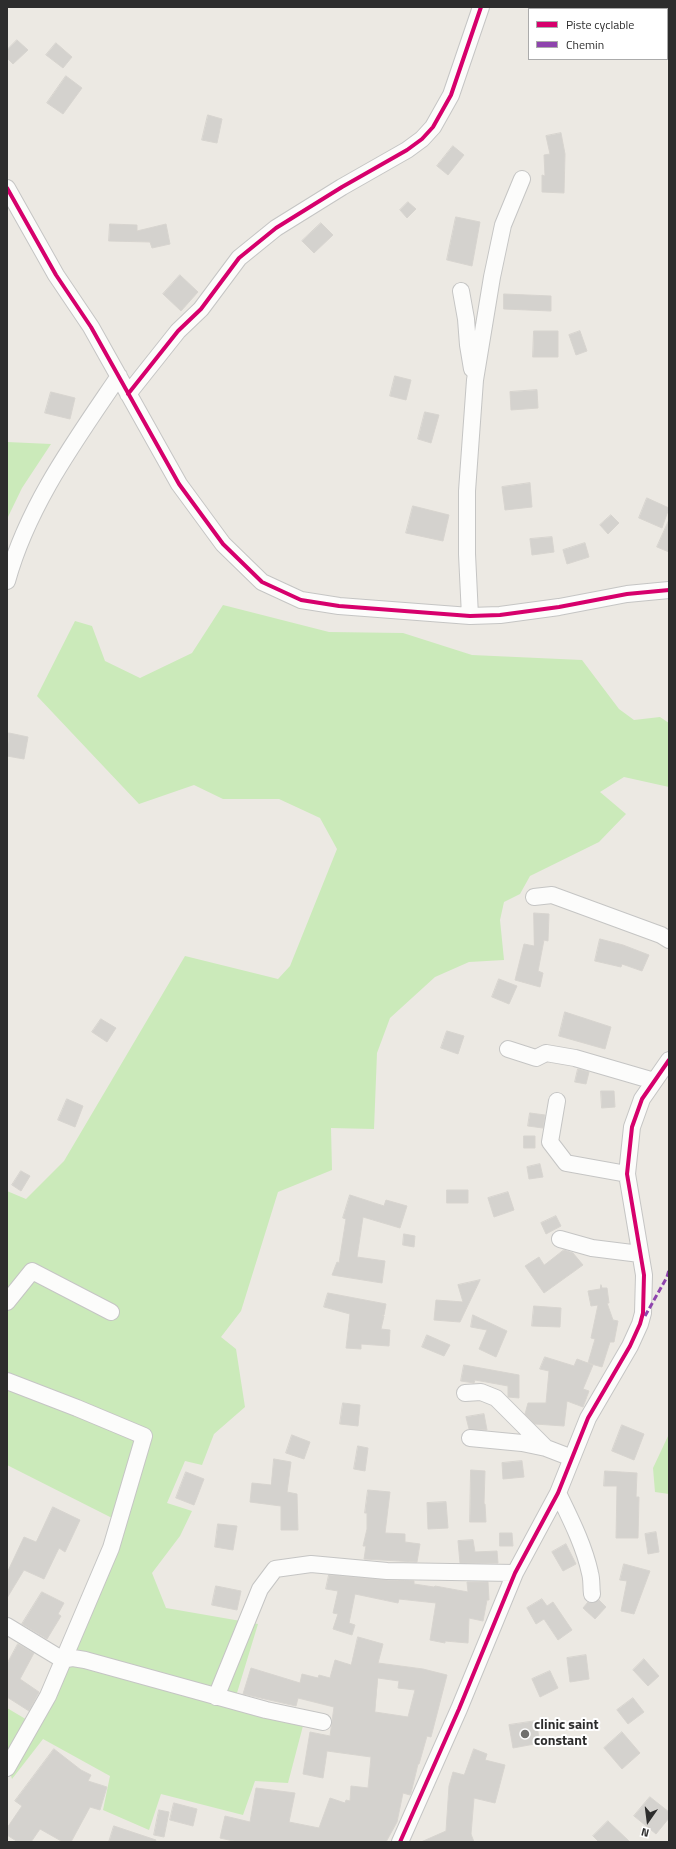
<!DOCTYPE html>
<style>
body{margin:0}
#map{position:relative;width:676px;height:1849px;overflow:hidden;background:#ece9e3;font-family:"Titillium Web",sans-serif}
canvas{display:block}
.frame{position:absolute;inset:0;border:8px solid #2d2d2d;pointer-events:none}
.legend{position:absolute;left:528px;top:8px;width:140px;height:52px;box-sizing:border-box;background:#fff;border:1px solid #ababab;margin:0;padding:5px 7px;list-style:none;font-size:12px;color:#2d2d2d}
.legend li{display:flex;align-items:center;gap:8px;height:20px}
.legend b{width:20px;border:1px solid #ababab}
.north{position:absolute;left:628px;top:1801px;width:40px;height:40px;-webkit-text-stroke:3px #fff;paint-order:stroke;rotate:194deg;font-size:11px;font-weight:700;line-height:16px;text-align:center;color:#2d2d2d}
.north::after{content:'';display:block;margin:auto;width:14px;height:18px;background:#2d2d2d;clip-path:polygon(50% 0,100% 100%,50% 72%,0 100%)}
</style>
<div id="map">
<canvas width="676" height="1849"></canvas>
<div class="frame"></div>
<ul class="legend">
<li><b style="height:5px;background:#d6006c"></b>Piste cyclable</li>
<li><b style="height:5px;background:#8e44ad"></b>Chemin</li>
</ul>
<div class="north">N</div>
</div>
<script>
const context = document.querySelector('canvas').getContext('2d');
context.lineJoin = 'round';
function paint(path, color) {
  context.fillStyle = color;
  context.fill(path, 'evenodd');
}
function trace(path, color, width, dash) {
  context.strokeStyle = color;
  context.lineWidth = width;
  context.lineCap = dash ? 'butt' : 'round';
  context.setLineDash(dash || []);
  context.stroke(path);
}
function label(font, color, halo, rows, align = 'center') {
  context.font = font + ' "Titillium Web",sans-serif';
  context.lineWidth = 4;
  context.setLineDash([]);
  context.textBaseline = 'middle';
  context.strokeStyle = halo;
  context.fillStyle = color;
  for (const [text, x, y, turn = 0] of rows) {
    context.save();
    context.translate(x, y);
    context.rotate((+turn || 0) * Math.PI / 180);
    context.textAlign = isNaN(turn) ? turn : align;
    if (halo) context.strokeText(text, 0, 0);
    context.fillText(text, 0, 0);
    context.restore();
  }
}
paint(new Path2D(`
 M 7,442 L 51,444 L 22,488 L 7,519 Z
 M 223,605 L 329,632 L 403,633 L 472,655 L 582,660 L 619,709 L 634,720 L 660,717 L 669,723 L 669,787 L 624,777 L 600,792 L 626,814 L 599,842 L 530,876 L 520,894 L 504,902 L 500,920 L 504,960 L 469,962 L 435,977 L 390,1018 L 377,1053 L 374,1129 L 331,1128 L 332,1170 L 278,1192 L 241,1311 L 221,1337 L 236,1349 L 245,1407 L 214,1434 L 202,1465 L 185,1461 L 167,1503 L 192,1511 L 180,1536 L 152,1573 L 166,1608 L 258,1624 L 233,1706 L 304,1722 L 288,1783 L 255,1781 L 243,1815 L 161,1794 L 149,1830 L 103,1810 L 110,1776 L 43,1739 L 12,1779 L 7,1763 L 7,1708 L 34,1724 L 114,1519 L 7,1465 L 7,1191 L 26,1199 L 64,1161 L 185,956 L 278,979 L 290,966 L 337,849 L 320,818 L 279,799 L 223,799 L 194,785 L 139,804 L 37,696 L 75,621 L 92,626 L 105,661 L 140,678 L 192,653 Z
 M 669,1434 L 669,1478 L 668,1478 L 669,1494 L 655,1492 L 653,1468 Z`), '#cbeaba');
const building = new Path2D(`
 M 17,40 L 28,50 L 13,64 L 7,58 L 7,50 Z
 M 56,43 L 72,57 L 63,68 L 46,55 Z
 M 66,76 L 82,88 L 63,114 L 47,103 Z
 M 208,115 L 222,119 L 217,143 L 202,140 Z
 M 561,133 L 565,154 L 564,193 L 542,192 L 542,175 L 545,176 L 544,155 L 550,154 L 546,136 Z
 M 453,146 L 464,155 L 448,175 L 437,166 Z
 M 408,202 L 416,209 L 407,218 L 400,210 Z
 M 456,217 L 480,222 L 472,266 L 447,260 Z
 M 321,223 L 333,235 L 314,253 L 302,241 Z
 M 110,224 L 137,225 L 137,231 L 166,224 L 170,244 L 152,248 L 150,242 L 109,241 Z
 M 180,275 L 198,292 L 181,311 L 163,294 Z
 M 504,294 L 551,296 L 551,311 L 504,309 Z
 M 534,331 L 558,331 L 558,357 L 533,357 Z
 M 580,331 L 587,351 L 576,355 L 569,335 Z
 M 395,376 L 411,380 L 406,400 L 390,396 Z
 M 537,390 L 538,408 L 511,410 L 510,392 Z
 M 51,392 L 75,398 L 70,419 L 45,413 Z
 M 425,412 L 439,415 L 431,443 L 418,439 Z
 M 530,483 L 532,507 L 505,510 L 502,487 Z
 M 647,498 L 669,508 L 662,528 L 639,518 Z
 M 413,506 L 449,515 L 443,541 L 406,533 Z
 M 611,515 L 619,523 L 608,534 L 600,525 Z
 M 669,520 L 669,552 L 657,547 Z
 M 552,537 L 554,552 L 532,555 L 530,539 Z
 M 585,543 L 589,557 L 567,564 L 563,550 Z
 M 9,733 L 28,737 L 24,759 L 7,756 Z
 M 534,913 L 549,914 L 548,941 L 544,940 L 538,971 L 543,973 L 540,987 L 515,980 L 524,944 L 534,946 Z
 M 600,939 L 623,945 L 649,955 L 642,971 L 622,964 L 621,967 L 595,961 Z
 M 499,979 L 517,986 L 509,1004 L 492,997 Z
 M 565,1012 L 611,1027 L 605,1049 L 559,1036 Z
 M 101,1019 L 116,1028 L 107,1042 L 92,1032 Z
 M 447,1031 L 464,1036 L 458,1054 L 441,1048 Z
 M 578,1069 L 589,1072 L 586,1084 L 575,1082 Z
 M 601,1091 L 614,1091 L 615,1107 L 602,1108 Z
 M 67,1099 L 83,1106 L 75,1127 L 58,1120 Z
 M 530,1113 L 545,1115 L 543,1128 L 528,1126 Z
 M 524,1136 L 535,1136 L 535,1148 L 524,1148 Z
 M 540,1164 L 543,1177 L 529,1179 L 527,1167 Z
 M 21,1171 L 30,1176 L 21,1191 L 12,1185 Z
 M 447,1190 L 468,1190 L 468,1203 L 447,1203 Z
 M 508,1192 L 514,1210 L 494,1217 L 488,1198 Z
 M 350,1195 L 384,1206 L 386,1200 L 407,1206 L 400,1228 L 363,1217 L 357,1257 L 385,1261 L 382,1283 L 332,1275 L 337,1262 L 339,1263 L 346,1219 L 343,1218 Z
 M 556,1216 L 561,1226 L 546,1234 L 541,1223 Z
 M 404,1234 L 415,1236 L 414,1247 L 403,1245 Z
 M 564,1250 L 573,1253 L 583,1265 L 544,1293 L 525,1266 L 539,1257 L 544,1265 Z
 M 480,1280 L 460,1322 L 434,1320 L 436,1300 L 463,1302 L 458,1285 Z
 M 601,1285 L 602,1288 L 607,1288 L 609,1303 L 607,1303 L 613,1320 L 618,1321 L 614,1342 L 610,1342 L 602,1367 L 588,1363 L 595,1339 L 591,1338 L 598,1305 L 591,1306 L 588,1291 L 600,1289 Z
 M 328,1293 L 386,1304 L 384,1315 L 382,1315 L 384,1316 L 381,1329 L 390,1330 L 389,1346 L 361,1344 L 361,1349 L 346,1348 L 350,1314 L 324,1307 Z
 M 534,1306 L 561,1308 L 560,1327 L 532,1326 Z
 M 473,1315 L 507,1331 L 496,1357 L 479,1349 L 487,1330 L 471,1327 Z
 M 427,1335 L 450,1345 L 444,1356 L 422,1347 Z
 M 545,1357 L 574,1366 L 577,1359 L 593,1365 L 583,1389 L 589,1391 L 583,1407 L 567,1401 L 564,1426 L 535,1424 L 525,1414 L 528,1403 L 546,1403 L 549,1371 L 540,1369 Z
 M 464,1365 L 519,1375 L 519,1398 L 508,1397 L 508,1386 L 475,1380 L 474,1383 L 461,1381 Z
 M 343,1403 L 360,1405 L 358,1426 L 340,1424 Z
 M 484,1414 L 487,1430 L 469,1429 L 466,1417 Z
 M 622,1425 L 644,1434 L 634,1460 L 612,1451 Z
 M 292,1435 L 310,1442 L 304,1459 L 286,1453 Z
 M 358,1446 L 368,1448 L 365,1471 L 354,1469 Z
 M 274,1459 L 291,1462 L 287,1492 L 297,1494 L 298,1530 L 281,1530 L 281,1506 L 250,1502 L 252,1483 L 271,1485 Z
 M 522,1461 L 524,1477 L 503,1479 L 502,1463 Z
 M 471,1470 L 485,1471 L 484,1504 L 485,1504 L 486,1522 L 470,1522 Z
 M 605,1471 L 637,1473 L 636,1497 L 639,1497 L 638,1538 L 616,1538 L 617,1486 L 604,1486 Z
 M 186,1472 L 204,1479 L 194,1505 L 176,1498 Z
 M 368,1490 L 390,1492 L 385,1533 L 405,1534 L 405,1542 L 420,1544 L 417,1562 L 364,1559 L 366,1546 L 363,1546 L 367,1529 L 367,1513 L 365,1513 Z
 M 446,1502 L 448,1528 L 428,1529 L 427,1503 Z
 M 53,1507 L 80,1520 L 65,1552 L 59,1548 L 44,1579 L 24,1570 L 7,1598 L 7,1573 L 24,1537 L 36,1542 Z
 M 218,1524 L 237,1526 L 233,1550 L 215,1547 Z
 M 656,1532 L 659,1552 L 648,1554 L 645,1534 Z
 M 500,1533 L 512,1533 L 513,1546 L 500,1546 Z
 M 473,1540 L 475,1552 L 497,1551 L 498,1563 L 460,1563 L 458,1541 Z
 M 566,1544 L 576,1564 L 563,1571 L 552,1552 Z
 M 624,1564 L 650,1571 L 634,1614 L 621,1611 L 627,1581 L 620,1580 Z
 M 329,1575 L 386,1580 L 414,1581 L 414,1584 L 434,1587 L 435,1586 L 468,1592 L 467,1582 L 488,1582 L 489,1600 L 487,1600 L 483,1621 L 469,1618 L 468,1643 L 445,1641 L 445,1643 L 430,1640 L 436,1603 L 399,1599 L 398,1603 L 355,1594 L 349,1623 L 355,1625 L 352,1635 L 333,1629 L 338,1614 L 333,1613 L 338,1591 L 326,1589 Z
 M 216,1586 L 241,1591 L 237,1610 L 212,1605 Z
 M 42,1592 L 64,1603 L 58,1614 L 61,1616 L 47,1639 L 22,1624 Z
 M 542,1599 L 547,1606 L 553,1602 L 572,1630 L 558,1640 L 544,1619 L 536,1624 L 527,1608 Z
 M 599,1600 L 606,1607 L 595,1619 L 583,1608 L 588,1602 L 593,1603 Z
 M 358,1637 L 383,1644 L 378,1663 L 423,1669 L 447,1675 L 431,1737 L 427,1736 L 419,1764 L 418,1764 L 411,1793 L 410,1795 L 403,1793 L 397,1822 L 386,1842 L 238,1842 L 220,1838 L 225,1816 L 250,1822 L 256,1788 L 295,1793 L 289,1822 L 319,1828 L 330,1798 L 345,1803 L 346,1800 L 350,1801 L 351,1786 L 368,1788 L 371,1757 L 327,1751 L 323,1778 L 303,1774 L 310,1732 L 330,1736 L 334,1707 L 298,1698 L 296,1706 L 243,1694 L 251,1668 L 300,1683 L 302,1674 L 318,1678 L 319,1675 L 330,1678 L 335,1660 L 351,1665 ZM 378,1678 L 399,1681 L 398,1688 L 415,1690 L 408,1717 L 375,1712 Z
 M 18,1644 L 34,1653 L 20,1679 L 39,1692 L 29,1711 L 7,1697 L 7,1664 Z
 M 586,1655 L 589,1679 L 570,1682 L 567,1658 Z
 M 644,1659 L 659,1676 L 648,1686 L 633,1670 Z
 M 550,1671 L 558,1688 L 540,1697 L 532,1679 Z
 M 633,1698 L 644,1712 L 628,1724 L 617,1710 Z
 M 536,1721 L 540,1743 L 513,1748 L 509,1725 Z
 M 622,1732 L 640,1753 L 622,1769 L 604,1748 Z
 M 54,1749 L 81,1770 L 91,1775 L 88,1781 L 107,1787 L 100,1810 L 90,1807 L 71,1842 L 63,1842 L 40,1829 L 31,1842 L 18,1842 L 7,1835 L 7,1828 L 22,1806 L 15,1801 Z
 M 474,1749 L 487,1754 L 485,1760 L 505,1765 L 495,1803 L 474,1798 L 471,1834 L 474,1842 L 421,1842 L 446,1831 L 449,1786 L 453,1772 L 464,1775 Z
 M 650,1797 L 669,1812 L 669,1818 L 656,1834 L 634,1816 Z
 M 174,1803 L 197,1809 L 193,1826 L 170,1820 Z
 M 159,1810 L 169,1812 L 164,1837 L 154,1835 Z
 M 608,1821 L 630,1842 L 599,1842 L 593,1836 Z
 M 114,1826 L 156,1840 L 155,1842 L 109,1842 Z`);
paint(building, '#d4d2ce');
trace(building, '#d7d4cf', 1);
const minor = new Path2D(`
 M 7,188 L 56,275 L 91,327 L 179,484 L 223,544 L 262,582 L 301,600 L 339,606 L 470,616 L 500,615 L 559,607 L 627,594 L 669,590
 M 461,291 L 466,319 L 468,345 L 472,369
 M 128,394 L 178,331 L 201,309 L 239,258 L 276,228 L 342,187 L 407,150 L 422,139 L 433,127 L 451,95 L 481,7
 M 7,581 C 28,505 75,441 119,376
 M 470,616 L 467,554 L 467,491 L 475,380 L 492,277 L 503,225 L 522,179
 M 534,897 L 552,895 L 661,935 L 669,940
 M 508,1049 L 536,1058 L 546,1053 L 575,1058 L 654,1081
 M 557,1101 L 550,1142 L 566,1163 L 627,1174
 M 560,1239 L 592,1248 L 640,1254
 M 7,1302 L 32,1271 L 111,1312
 M 7,1381 L 77,1408 L 144,1436 L 111,1548 L 48,1696 L 7,1768
 M 465,1393 L 481,1392 L 496,1398 L 546,1448
 M 470,1438 L 522,1443 L 546,1448 L 572,1458
 M 558,1493 C 570,1518 584,1545 590,1573 C 592,1580 591,1587 592,1594
 M 7,1626 L 63,1660 L 73,1658 L 85,1660 L 266,1710 L 323,1722
 M 216,1697 L 260,1589 L 275,1569 L 311,1564 L 387,1571 L 515,1573
 M 400,1842 L 459,1709 L 515,1573 L 558,1493 L 588,1418 L 630,1346 L 640,1324 L 643,1313 L 644,1275 L 627,1174 L 632,1127 L 642,1099 L 669,1060`);
trace(minor, '#c5c5c4', 18);
trace(minor, '#fcfcfb', 16);
trace(new Path2D(`
 M 645,1316 L 667,1277 L 669,1270`), '#8e44ad', 3, [6, 3]);
trace(new Path2D(`
 M 7,188 L 56,275 L 91,327 L 179,484 L 223,544 L 262,582 L 301,600 L 339,606 L 470,616 L 500,615 L 559,607 L 627,594 L 669,590
 M 128,394 L 178,331 L 201,309 L 239,258 L 276,228 L 342,187 L 407,150 L 422,139 L 433,127 L 451,95 L 481,7
 M 400,1842 L 459,1709 L 515,1573 L 558,1493 L 588,1418 L 630,1346 L 640,1324 L 643,1313 L 644,1275 L 627,1174 L 632,1127 L 642,1099 L 669,1060`), '#d6006c', 4);
for (const [x, y, r, color] of [
 [525,1734,5,"#706f6d"]
]) {
  const dot = new Path2D();
  dot.arc(x, y, r, 0, 2 * Math.PI);
  context.fillStyle = color;
  context.fill(dot);
  trace(dot, '#fff', 1.5);
}
label('bold 14px', '#2d2d2d', '#fff', [
 ["clinic saint",534,1726],
 ["constant",534,1742]
], 'left');
</script>
